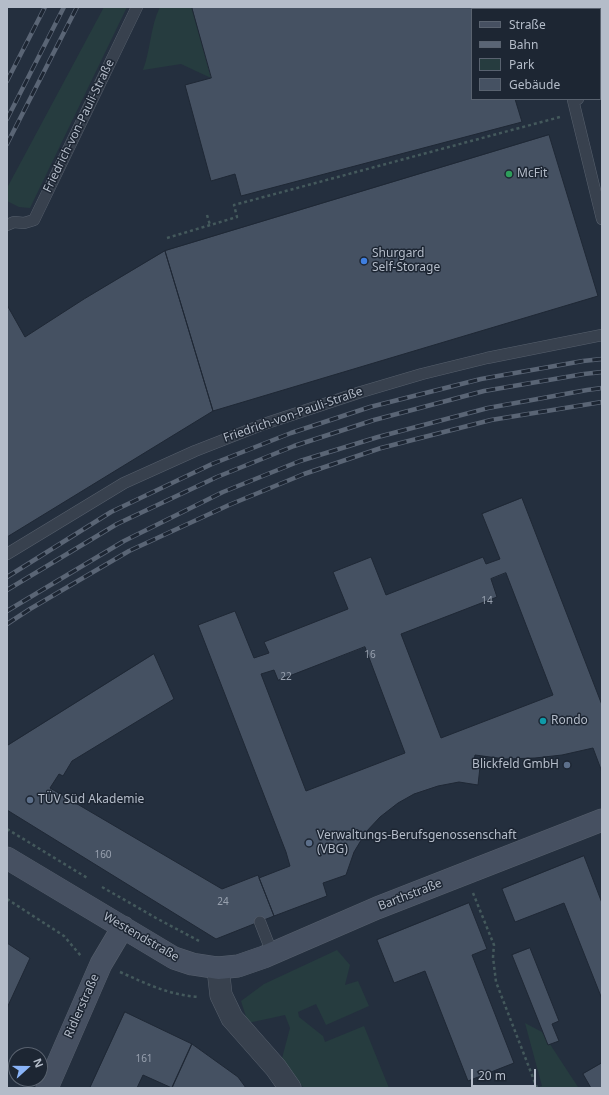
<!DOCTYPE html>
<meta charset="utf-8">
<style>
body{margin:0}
#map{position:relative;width:609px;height:1095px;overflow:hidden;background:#242f3e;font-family:"Noto Sans",sans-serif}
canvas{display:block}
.frame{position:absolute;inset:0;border:8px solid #b4bcc9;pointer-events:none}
.legend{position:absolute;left:471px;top:8px;width:130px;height:92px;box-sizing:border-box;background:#1d2633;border:1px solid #59626f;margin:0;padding:5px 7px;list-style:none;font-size:12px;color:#b4bcc9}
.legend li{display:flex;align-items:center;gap:8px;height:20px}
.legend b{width:20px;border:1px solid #59626f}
.north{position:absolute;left:8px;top:1047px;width:40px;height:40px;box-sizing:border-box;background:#1d2633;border:1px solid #59626f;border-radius:50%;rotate:69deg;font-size:11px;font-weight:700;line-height:16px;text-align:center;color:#b4bcc9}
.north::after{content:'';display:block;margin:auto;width:14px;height:18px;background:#8ab4f8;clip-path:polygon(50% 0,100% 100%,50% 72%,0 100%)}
.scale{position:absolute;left:471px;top:1069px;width:65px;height:18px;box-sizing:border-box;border:2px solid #b4bcc9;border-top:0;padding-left:5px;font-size:12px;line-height:14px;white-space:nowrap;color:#b4bcc9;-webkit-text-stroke:3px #1d2633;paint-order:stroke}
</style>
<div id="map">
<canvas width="609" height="1095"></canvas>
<div class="frame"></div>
<ul class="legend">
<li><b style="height:5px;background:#465061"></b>Straße</li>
<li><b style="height:5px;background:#5a6575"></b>Bahn</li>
<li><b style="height:11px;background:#263c3f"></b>Park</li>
<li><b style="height:11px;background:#455162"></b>Gebäude</li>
</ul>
<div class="north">N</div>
<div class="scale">20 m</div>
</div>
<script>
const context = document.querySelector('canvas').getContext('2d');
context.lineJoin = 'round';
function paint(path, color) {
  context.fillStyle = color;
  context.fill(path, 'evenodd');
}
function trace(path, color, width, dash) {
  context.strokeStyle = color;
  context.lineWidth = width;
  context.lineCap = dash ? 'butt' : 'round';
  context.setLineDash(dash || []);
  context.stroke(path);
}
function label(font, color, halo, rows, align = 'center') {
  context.font = font + ' "Noto Sans",sans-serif';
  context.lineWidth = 3;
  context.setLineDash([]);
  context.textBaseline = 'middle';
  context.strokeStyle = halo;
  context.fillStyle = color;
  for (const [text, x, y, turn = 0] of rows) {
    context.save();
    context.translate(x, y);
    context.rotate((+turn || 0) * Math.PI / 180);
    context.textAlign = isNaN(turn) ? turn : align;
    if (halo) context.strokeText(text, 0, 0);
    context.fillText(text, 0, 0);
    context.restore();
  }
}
paint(new Path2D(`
 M 104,7 L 127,7 L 30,208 L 19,207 L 7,201 L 7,188 Z
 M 160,7 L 192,7 L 211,78 L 181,64 L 143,70 C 151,49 150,27 160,7 Z
 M 337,950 L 350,965 L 345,985 L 358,981 L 369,1006 L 326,1025 L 316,1004 L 298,1012 L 299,1017 L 323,1036 L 325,1042 L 364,1026 L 389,1088 L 304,1088 L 281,1062 L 290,1028 L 285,1015 L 248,1023 L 241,1001 L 264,984 Z
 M 525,1023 L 542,1032 L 578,1087 L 536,1088 L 542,1086 Z`), '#263c3f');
const building = new Path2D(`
 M 192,7 L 602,7 L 602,28 L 600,29 L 600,9 L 472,9 L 472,99 L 515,99 L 522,122 L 241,196 L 235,174 L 211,181 L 185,85 L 211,78 Z
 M 549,135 L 598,296 L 213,411 L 165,251 Z
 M 165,251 L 213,411 L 7,537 L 7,305 L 25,337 L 84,299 Z
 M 522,498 L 602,705 L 602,772 L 593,748 L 562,755 L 535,758 L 505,759 L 475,755 L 473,766 L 480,767 L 478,785 L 459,782 L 438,786 L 414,794 L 398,803 L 380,817 L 366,832 L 354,852 L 346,875 L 323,883 L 327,896 L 274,916 L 259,878 L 290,866 L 286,852 L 198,625 L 235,611 L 254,658 L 269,653 L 264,642 L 348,609 L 333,572 L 371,557 L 386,595 L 483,557 L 486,564 L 500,559 L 482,514 ZM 506,573 L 553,695 L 441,738 L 401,634 L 497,597 L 491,579 ZM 365,647 L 405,753 L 306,791 L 261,674 L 274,670 L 278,680 Z
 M 154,654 L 174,699 L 72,761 L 63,776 L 59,774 L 50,788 L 222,889 L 258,875 L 274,916 L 216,939 L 7,810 L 7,746 Z
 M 584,856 L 602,903 L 602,999 L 564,903 L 515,922 L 502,889 Z
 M 469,903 L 487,949 L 472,955 L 514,1063 L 468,1081 L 425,971 L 394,983 L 377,940 Z
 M 7,943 L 30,958 L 7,1008 Z
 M 530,948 L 559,1021 L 552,1024 L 559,1041 L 548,1045 L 512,955 Z
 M 125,1012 L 192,1044 L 172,1088 L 143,1075 L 137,1088 L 90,1088 Z
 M 192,1044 L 238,1077 L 246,1088 L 172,1088 Z
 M 602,1063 L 602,1088 L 591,1088 L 583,1074 Z`);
paint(building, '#455162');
trace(building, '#1f2835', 1);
const lane = new Path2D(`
 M 600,93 L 602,92
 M 578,99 L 573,100 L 602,219
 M 7,225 L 14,222 L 24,223 L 34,220 L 137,7
 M 7,554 L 124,483 L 195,451 L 264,424 L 361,392 L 422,374 L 487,358 L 602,335
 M 260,922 L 272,953`);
const street = new Path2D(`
 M 218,968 L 221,995 L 232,1018 L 276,1068 L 290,1088`);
const secondary = new Path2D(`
 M 7,858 L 174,958 L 192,964 L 218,968 L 238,966 L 264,957 L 377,908 L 602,820
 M 47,1088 L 101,964 L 123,927`);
trace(lane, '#565f6c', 12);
trace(street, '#565f6c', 23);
trace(secondary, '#565f6c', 23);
trace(new Path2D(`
 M 207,215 L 210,225
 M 167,238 L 237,217 L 234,205 L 560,117
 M 7,829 L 89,879
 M 102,887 L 156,918 L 201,942
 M 473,893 L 494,945 L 493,957 L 496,982 L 537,1088
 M 7,899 L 64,936 L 81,956
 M 120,972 C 147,984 169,995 199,997`), '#44595c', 2.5, [3, 3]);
trace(lane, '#38414e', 11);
trace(street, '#38414e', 22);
trace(secondary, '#465061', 22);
const rail = new Path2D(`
 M 7,81 L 45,7
 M 7,119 L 64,7
 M 7,144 L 77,7
 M 7,577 L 111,512 L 212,464 L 291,433 L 370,407 L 481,379 L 583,361 L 602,359
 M 7,590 L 117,524 L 217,477 L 294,446 L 374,420 L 484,391 L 584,374 L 602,372
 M 7,611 L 124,541 L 223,492 L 300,461 L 378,437 L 488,408 L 587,390 L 602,388
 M 7,624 L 30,609 L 129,551 L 229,505 L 304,474 L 381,448 L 491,420 L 602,402`);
trace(rail, '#5a6575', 4.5);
trace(rail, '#1d2633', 3, [9]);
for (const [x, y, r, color] of [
 [509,174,4,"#2e9e5b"],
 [364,261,4,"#3f7fe0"],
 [543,721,4,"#0f9aa8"],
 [567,765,4,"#5c6f8a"],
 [30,800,4,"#5c6f8a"],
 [309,843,4,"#5c6f8a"]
]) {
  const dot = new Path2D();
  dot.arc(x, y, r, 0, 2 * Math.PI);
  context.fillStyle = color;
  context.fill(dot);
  trace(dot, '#1d2633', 1.5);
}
label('10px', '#98a1af', null, [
 ["14",487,601],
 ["16",370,655],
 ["22",286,677],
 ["160",103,855],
 ["24",223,902],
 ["161",144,1059]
]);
label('12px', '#b4bcc9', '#1d2633', [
 ["Friedrich-von-Pauli-Straße",79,126,-64],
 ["Friedrich-von-Pauli-Straße",293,415,-19],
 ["Barthstraße",410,895,-21],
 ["Westendstraße",141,937,30],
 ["Ridlerstraße",82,1006,-66]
]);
label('12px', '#b4bcc9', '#1d2633', [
 ["McFit",517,174],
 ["Shurgard",372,254],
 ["Self-Storage",372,268],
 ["Rondo",551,721],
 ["Blickfeld GmbH",559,765,"right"],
 ["TÜV Süd Akademie",38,800],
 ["Verwaltungs-Berufsgenossenschaft",317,836],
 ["(VBG)",317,850]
], 'left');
</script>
